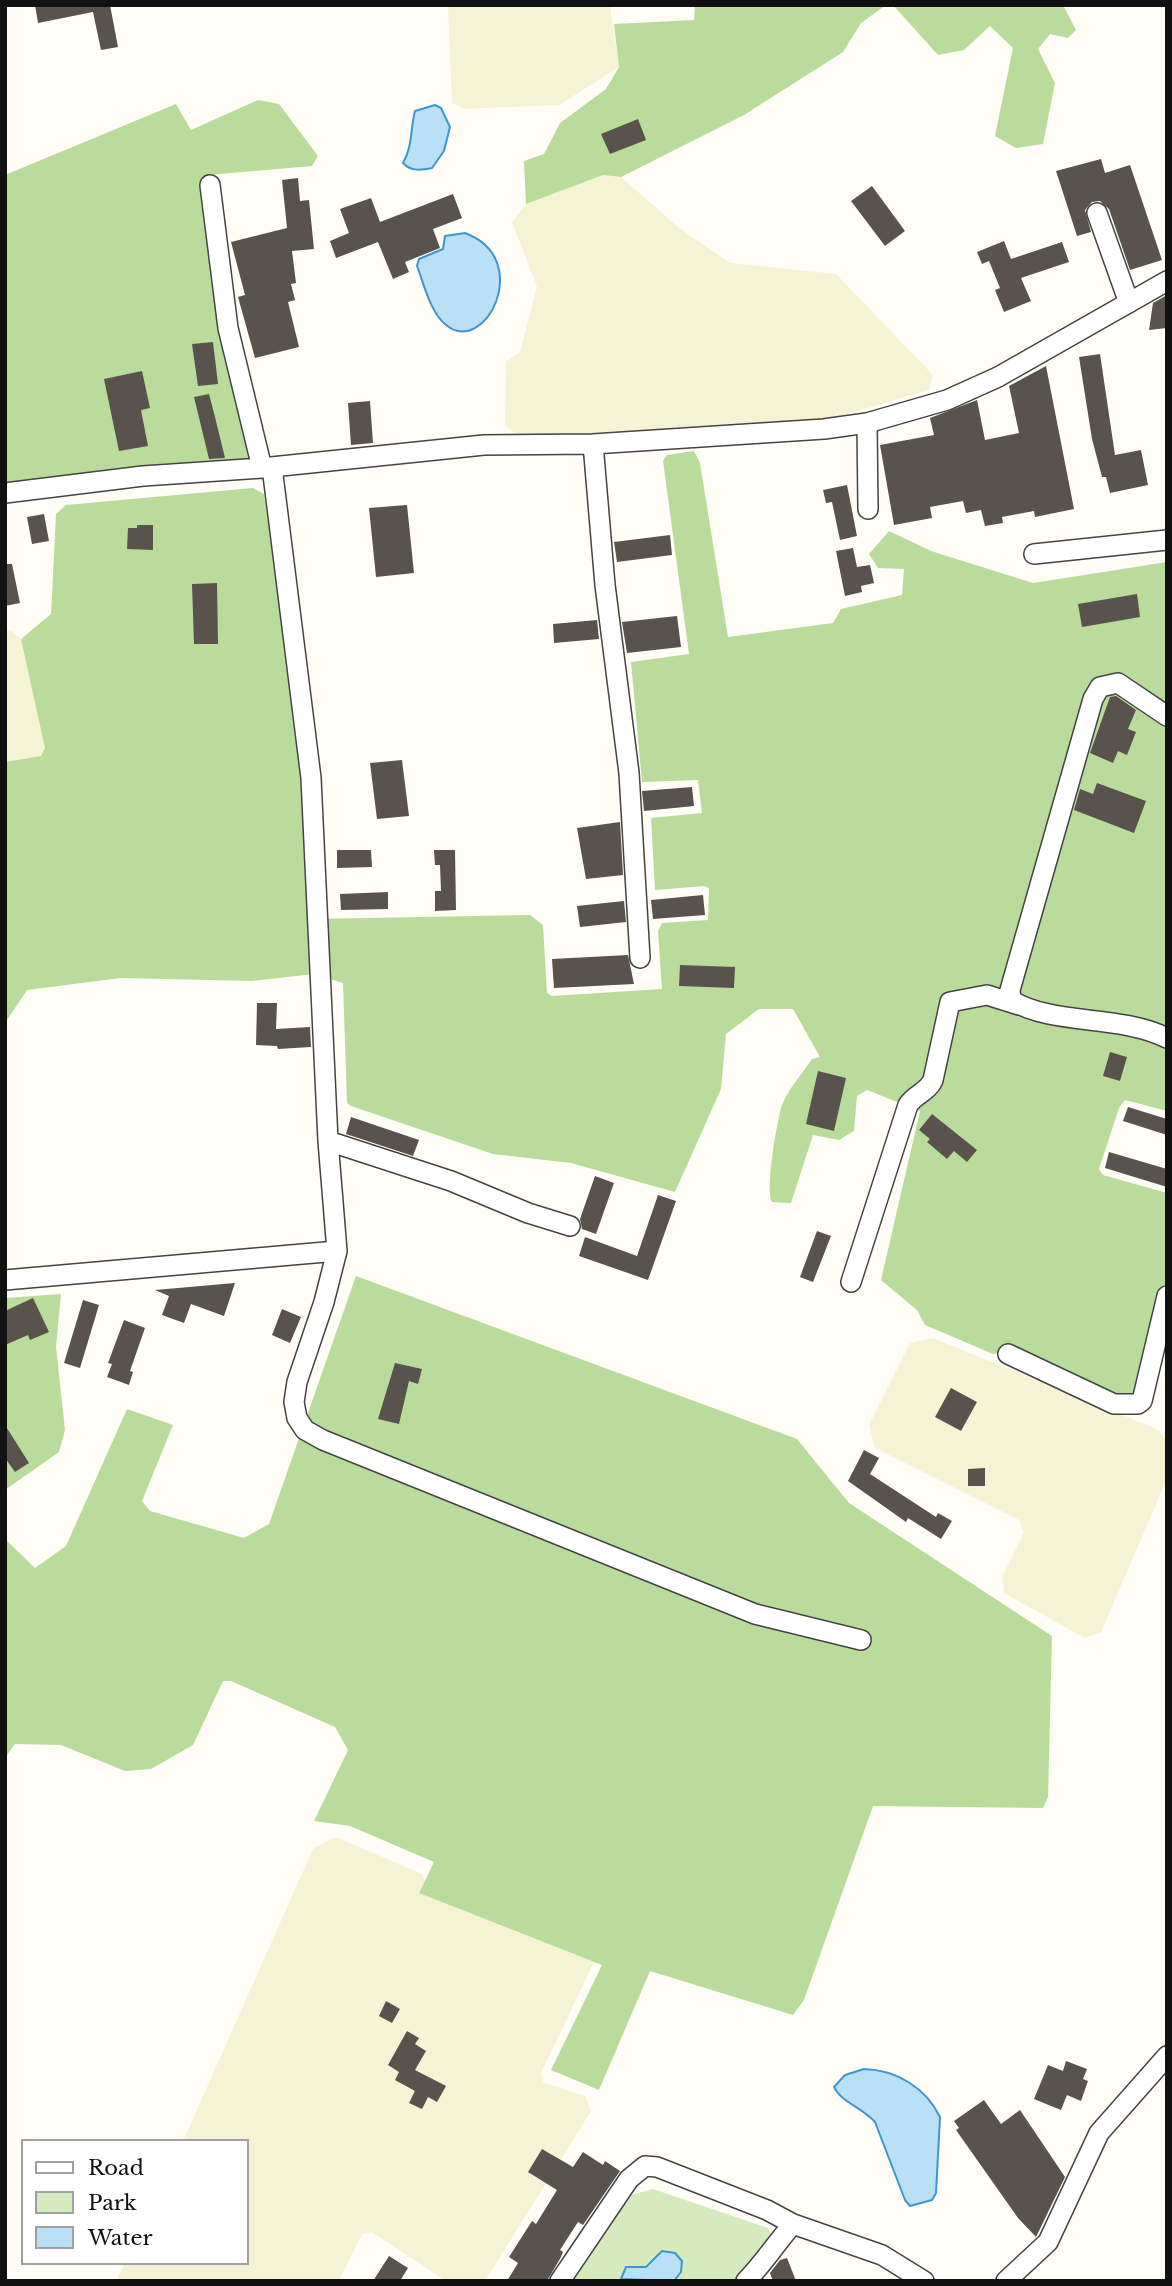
<!DOCTYPE html>
<style>
body{margin:0}
#map{position:relative;width:1172px;height:2286px;overflow:hidden;background:#fffdf5;font-family:"Libre Baskerville",serif}
canvas{display:block}
.frame{position:absolute;inset:0;border:7px solid #111;pointer-events:none}
.legend{position:absolute;left:21px;top:2139px;width:228px;height:126px;box-sizing:border-box;background:#fff;border:2px solid #a0a0a0;margin:0;padding:9px 12px;list-style:none;font-size:21px;color:#111}
.legend li{display:flex;align-items:center;gap:14px;height:35px}
.legend b{width:35px;border:2px solid #a0a0a0}
</style>
<div id="map">
<canvas width="1172" height="2286"></canvas>
<div class="frame"></div>
<ul class="legend">
<li><b style="height:9px;background:#fff"></b>Road</li>
<li><b style="height:19px;background:#d5ebbd"></b>Park</li>
<li><b style="height:19px;background:#b9e0f7"></b>Water</li>
</ul>
</div>
<script>
const context = document.querySelector('canvas').getContext('2d');
context.lineJoin = 'round';
function paint(path, color) {
  context.fillStyle = color;
  context.fill(path, 'evenodd');
}
function trace(path, color, width, dash) {
  context.strokeStyle = color;
  context.lineWidth = width;
  context.lineCap = dash ? 'butt' : 'round';
  context.setLineDash(dash || []);
  context.stroke(path);
}
paint(new Path2D(`
 M 448,5 L 610,5 L 619,67 L 559,105 L 463,109 L 452,103 Z
 M 603,175 L 621,177 L 679,228 L 730,263 L 836,274 L 933,375 L 929,390 L 830,419 L 647,434 L 517,434 L 505,426 L 506,362 L 520,352 L 537,287 L 512,222 L 526,204 Z
 M 10,630 L 21,639 L 46,748 L 41,756 L 5,762 L 5,631 Z
 M 933,1338 L 1159,1430 L 1167,1442 L 1167,1479 L 1101,1632 L 1085,1638 L 1004,1593 L 1002,1577 L 1024,1533 L 1019,1520 L 875,1448 L 869,1425 L 910,1343 Z
 M 336,1837 L 422,1874 L 425,1882 L 420,1893 L 594,1962 L 541,2073 L 543,2082 L 585,2096 L 591,2111 L 485,2281 L 446,2281 L 372,2232 L 362,2234 L 339,2281 L 116,2281 L 125,2263 L 247,2263 L 247,2141 L 183,2141 L 313,1849 Z`), '#f6f3d4');
paint(new Path2D(`
 M 653,2189 L 768,2228 L 774,2240 L 743,2281 L 564,2281 L 624,2197 Z`), '#d5ebbd');
paint(new Path2D(`
 M 695,5 L 886,5 L 861,23 L 843,52 L 744,115 L 621,177 L 603,175 L 526,204 L 524,161 L 544,154 L 560,123 L 606,89 L 619,67 L 614,24 L 694,20 Z
 M 893,5 L 1063,5 L 1076,30 L 1068,38 L 1050,34 L 1038,49 L 1055,83 L 1043,144 L 1016,148 L 995,136 L 1013,48 L 990,26 L 964,50 L 938,55 Z
 M 258,100 L 279,104 L 318,156 L 312,166 L 208,175 L 200,184 L 215,284 L 257,465 L 5,489 L 5,175 L 176,104 L 191,130 Z
 M 694,451 L 700,463 L 728,637 L 833,623 L 841,609 L 902,595 L 904,569 L 878,568 L 869,554 L 889,531 L 931,551 L 1033,583 L 1167,562 L 1167,1111 L 1125,1100 L 1119,1108 L 1099,1169 L 1103,1175 L 1167,1193 L 1167,1276 L 1138,1396 L 1132,1402 L 1008,1352 L 993,1354 L 925,1325 L 917,1310 L 881,1280 L 920,1111 L 867,1090 L 857,1096 L 854,1131 L 839,1140 L 813,1135 L 791,1203 L 772,1202 C 765,1189 777,1121 782,1105 C 788,1089 803,1073 812,1059 L 820,1057 L 793,1009 L 759,1009 L 726,1034 L 721,1089 L 675,1192 L 571,1163 L 493,1154 L 351,1106 L 347,1103 L 343,983 L 314,974 L 252,981 L 121,978 L 27,990 L 5,1023 L 5,762 L 41,756 L 45,748 L 21,639 L 51,614 L 56,514 L 66,505 L 253,488 L 264,494 L 306,779 L 310,919 L 530,915 L 543,925 L 547,993 L 552,996 L 662,989 L 658,931 L 662,923 L 708,920 L 709,888 L 704,886 L 655,890 L 651,818 L 702,813 L 698,780 L 642,782 L 631,662 L 689,654 L 663,461 L 667,455 Z
 M 356,1276 L 797,1439 L 849,1503 L 1052,1636 L 1048,1797 L 1043,1808 L 873,1806 L 804,2000 L 793,2015 L 650,1971 L 599,2090 L 551,2070 L 602,1965 L 419,1893 L 434,1862 L 350,1826 L 314,1821 L 348,1750 L 335,1727 L 231,1681 L 223,1681 L 193,1745 L 151,1769 L 125,1771 L 61,1745 L 15,1744 L 5,1758 L 5,1539 L 35,1568 L 66,1546 L 127,1409 L 173,1425 L 142,1501 L 150,1511 L 244,1538 L 269,1524 Z
 M 61,1294 L 56,1347 L 65,1430 L 59,1452 L 5,1490 L 5,1298 Z`), '#b9dc9c');
const water = new Path2D(`
 M 435,105 L 441,108 L 450,127 L 444,151 L 432,168 C 422,170 411,172 403,163 C 413,145 410,130 415,111 Z
 M 465,233 C 535,259 485,357 446,325 C 430,312 424,284 417,266 L 419,259 L 443,249 L 445,236 Z
 M 864,2069 C 897,2070 926,2088 940,2117 L 936,2193 L 932,2200 L 910,2206 L 905,2200 L 875,2122 C 863,2108 841,2102 834,2087 L 845,2075 Z
 M 662,2251 L 675,2253 L 682,2261 L 681,2272 L 674,2281 L 621,2279 L 626,2267 L 646,2267 Z`);
paint(water, '#b9e0f7');
trace(water, '#3f96cf', 2);
paint(new Path2D(`
 M 35,5 L 110,5 L 118,47 L 101,50 L 93,12 L 38,23 Z
 M 638,119 L 646,140 L 610,154 L 601,134 Z
 M 1101,159 L 1105,173 L 1130,165 L 1162,260 L 1130,270 L 1109,209 L 1100,201 L 1092,202 L 1085,210 L 1091,232 L 1077,236 L 1056,171 Z
 M 298,178 L 300,201 L 309,200 L 314,249 L 292,251 L 296,283 L 291,284 L 295,300 L 288,302 L 299,347 L 255,358 L 238,297 L 245,295 L 231,242 L 287,228 L 282,180 Z
 M 872,186 L 905,231 L 885,246 L 851,201 Z
 M 453,194 L 462,218 L 433,229 L 440,248 L 405,262 L 409,272 L 393,279 L 378,242 L 336,258 L 330,241 L 349,233 L 340,209 L 371,198 L 380,222 Z
 M 1004,241 L 1011,259 L 1062,242 L 1069,262 L 1021,278 L 1031,301 L 1004,312 L 995,290 L 1000,288 L 989,261 L 982,264 L 977,252 Z
 M 1167,295 L 1167,328 L 1149,330 L 1153,303 Z
 M 213,342 L 218,384 L 198,386 L 192,344 Z
 M 1100,354 L 1115,455 L 1141,450 L 1148,485 L 1110,493 L 1106,477 L 1102,477 L 1092,439 L 1079,357 Z
 M 1046,366 L 1074,509 L 1035,517 L 1034,511 L 1002,517 L 1003,523 L 985,526 L 981,510 L 966,513 L 963,501 L 930,507 L 932,518 L 894,525 L 880,445 L 934,435 L 930,418 L 977,400 L 985,440 L 1019,433 L 1009,386 Z
 M 142,371 L 150,408 L 141,410 L 148,446 L 119,451 L 104,379 Z
 M 209,394 L 214,413 L 225,458 L 209,459 L 194,397 Z
 M 370,401 L 373,443 L 351,445 L 348,403 Z
 M 847,485 L 857,536 L 840,540 L 832,502 L 826,503 L 823,490 Z
 M 407,505 L 414,573 L 376,577 L 369,508 Z
 M 44,514 L 49,541 L 32,544 L 27,517 Z
 M 137,525 L 153,525 L 153,550 L 127,549 L 128,528 L 137,528 Z
 M 670,535 L 672,555 L 617,562 L 614,542 Z
 M 853,548 L 857,567 L 870,565 L 874,583 L 861,586 L 862,592 L 845,596 L 836,551 Z
 M 5,564 L 12,564 L 20,603 L 5,606 Z
 M 217,583 L 218,644 L 194,644 L 192,584 Z
 M 1137,594 L 1140,617 L 1082,627 L 1078,604 Z
 M 677,616 L 681,647 L 627,653 L 622,622 Z
 M 597,620 L 599,639 L 554,643 L 553,624 Z
 M 1116,696 L 1136,710 L 1128,729 L 1136,732 L 1127,755 L 1118,751 L 1113,763 L 1090,753 L 1110,697 Z
 M 402,760 L 409,816 L 377,819 L 370,763 Z
 M 1097,783 L 1146,801 L 1134,833 L 1074,810 L 1080,789 L 1093,794 Z
 M 692,787 L 694,806 L 644,811 L 642,791 Z
 M 620,822 L 623,875 L 586,879 L 577,828 Z
 M 337,850 L 371,850 L 372,867 L 337,868 Z
 M 434,850 L 455,850 L 456,910 L 435,911 L 435,891 L 441,891 L 440,865 L 435,865 Z
 M 388,892 L 388,909 L 341,910 L 340,894 Z
 M 703,895 L 705,915 L 653,919 L 651,900 Z
 M 624,901 L 626,922 L 580,927 L 577,906 Z
 M 628,955 L 634,984 L 554,988 L 552,959 Z
 M 680,965 L 735,967 L 734,988 L 679,986 Z
 M 257,1003 L 277,1003 L 276,1029 L 310,1027 L 311,1047 L 278,1049 L 277,1046 L 256,1045 Z
 M 1110,1052 L 1127,1057 L 1120,1081 L 1103,1076 Z
 M 818,1071 L 846,1078 L 834,1131 L 806,1124 Z
 M 1128,1107 L 1167,1119 L 1167,1135 L 1123,1121 Z
 M 932,1114 L 977,1150 L 967,1162 L 954,1151 L 947,1159 L 927,1142 L 930,1139 L 919,1130 Z
 M 351,1117 L 419,1140 L 413,1156 L 346,1134 Z
 M 1109,1152 L 1167,1169 L 1167,1187 L 1105,1168 Z
 M 595,1176 L 614,1183 L 596,1234 L 582,1229 L 580,1219 Z
 M 658,1195 L 676,1201 L 648,1280 L 579,1256 L 585,1237 L 637,1256 Z
 M 817,1231 L 831,1236 L 813,1282 L 800,1277 Z
 M 235,1283 L 224,1316 L 191,1304 L 184,1323 L 162,1315 L 169,1296 L 155,1290 Z
 M 33,1298 L 49,1332 L 30,1340 L 28,1335 L 5,1345 L 5,1311 Z
 M 83,1300 L 99,1305 L 80,1368 L 64,1363 Z
 M 282,1309 L 301,1317 L 290,1343 L 272,1335 Z
 M 124,1320 L 145,1328 L 130,1371 L 133,1372 L 129,1385 L 107,1377 L 112,1364 L 108,1363 Z
 M 395,1363 L 422,1369 L 418,1384 L 409,1381 L 399,1424 L 378,1419 Z
 M 951,1388 L 977,1402 L 961,1431 L 935,1417 Z
 M 5,1425 L 29,1463 L 15,1472 L 5,1458 Z
 M 864,1450 L 879,1458 L 870,1474 L 936,1517 L 938,1513 L 952,1521 L 941,1539 L 908,1518 L 906,1522 L 848,1481 Z
 M 985,1468 L 985,1486 L 968,1486 L 968,1469 Z
 M 386,2001 L 400,2009 L 392,2023 L 379,2016 Z
 M 407,2031 L 419,2038 L 415,2044 L 426,2051 L 415,2070 L 446,2086 L 437,2102 L 428,2097 L 422,2109 L 409,2103 L 415,2091 L 395,2080 L 399,2072 L 388,2065 Z
 M 1066,2061 L 1087,2069 L 1083,2079 L 1088,2081 L 1081,2101 L 1067,2095 L 1061,2110 L 1034,2099 L 1048,2065 L 1063,2071 Z
 M 984,2100 L 1001,2124 L 1020,2110 L 1065,2177 L 1036,2237 L 1018,2218 L 956,2130 L 959,2128 L 954,2121 Z
 M 542,2149 L 573,2167 L 583,2152 L 603,2165 L 605,2161 L 620,2171 L 583,2225 L 578,2222 L 560,2250 L 563,2252 L 561,2257 L 547,2281 L 507,2281 L 518,2263 L 509,2257 L 532,2221 L 536,2224 L 557,2190 L 528,2172 Z
 M 389,2256 L 408,2268 L 400,2281 L 373,2281 Z
 M 787,2258 L 796,2281 L 773,2281 L 770,2273 L 780,2260 Z`), '#5a524d');
const minor = new Path2D(`
 M 210,185 L 228,328 L 262,468
 M 1097,213 L 1129,303
 M 867,423 L 868,509
 M 593,444 L 605,585 L 629,773 L 640,958
 M 272,467 L 311,778 L 328,1141 L 337,1251 L 324,1302 L 297,1382 L 294,1402 L 297,1418 L 305,1430 L 323,1440 L 755,1614 L 861,1640
 M 5,493 L 143,476 L 262,468 L 484,445 L 593,444 L 824,429 L 867,423 L 947,400 L 998,377 L 1167,281
 M 1034,554 L 1167,540
 M 1167,716 L 1118,683 L 1100,687 L 1093,699 L 1010,990 L 1011,1000 C 1053,1026 1118,1014 1167,1038
 M 328,1141 L 451,1181 L 528,1213 L 570,1226
 M 5,1280 L 337,1251
 M 851,1282 L 908,1105 C 915,1094 928,1092 933,1080 L 950,1002 L 987,995 L 1019,1005
 M 1008,1354 L 1114,1404 L 1138,1404 L 1142,1401 L 1167,1296
 M 560,2281 L 629,2179 L 645,2166 L 657,2167 L 767,2210 L 793,2224 L 882,2255 L 924,2281
 M 746,2281 C 764,2263 776,2243 793,2224
 M 1006,2281 L 1048,2242 L 1099,2133 L 1167,2056`);
trace(minor, '#444', 22);
trace(minor, '#fff', 19);
</script>
